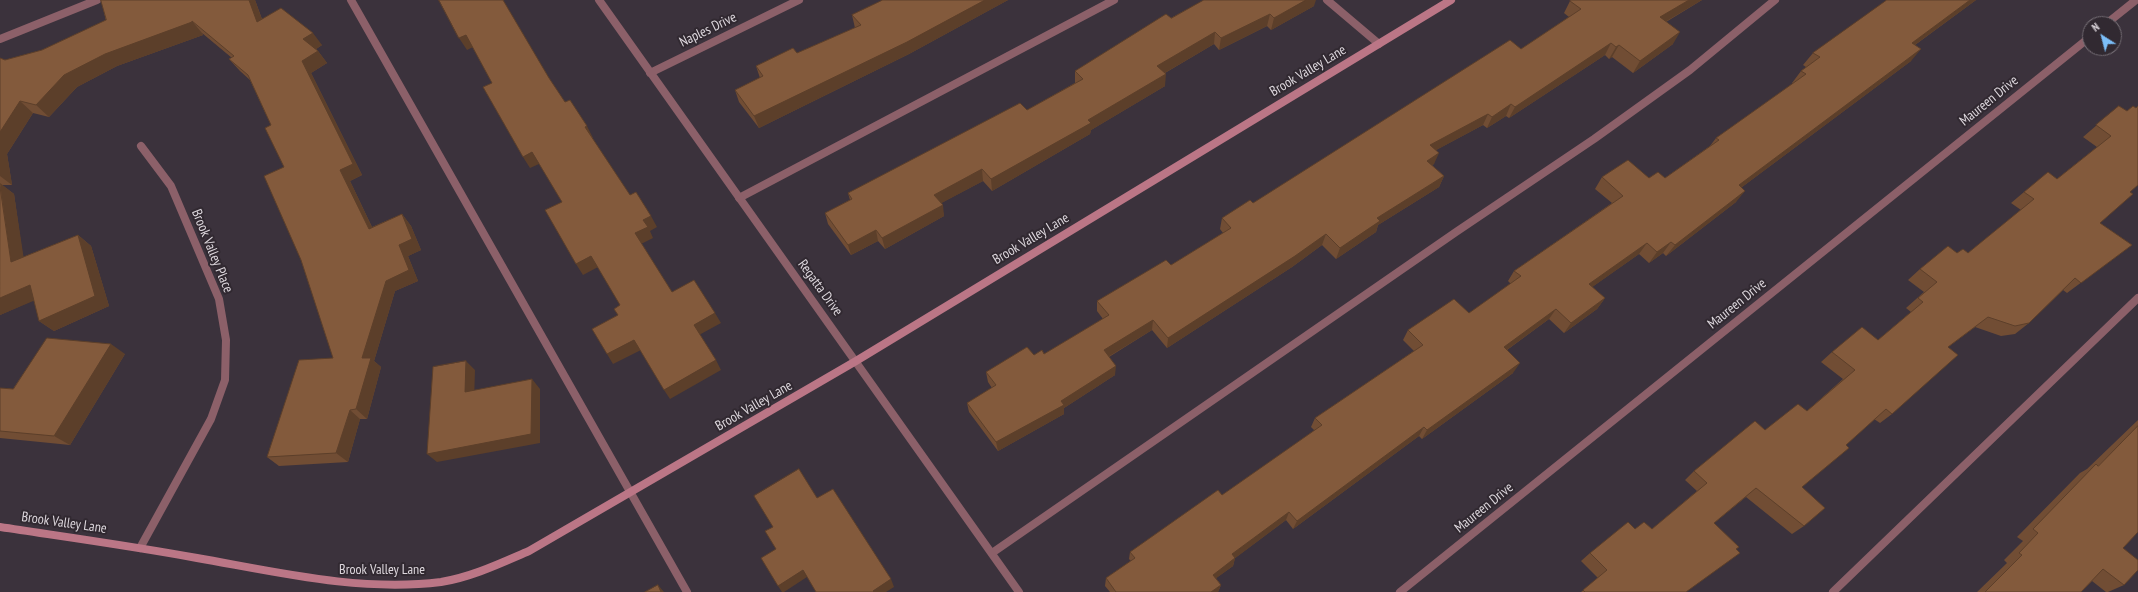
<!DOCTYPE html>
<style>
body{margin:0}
#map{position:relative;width:2138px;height:592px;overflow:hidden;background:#3b323c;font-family:"PT Sans Narrow",sans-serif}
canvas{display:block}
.north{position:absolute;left:2082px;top:16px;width:40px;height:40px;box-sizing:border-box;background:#312931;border:1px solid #766f76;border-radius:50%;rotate:324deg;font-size:11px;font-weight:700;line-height:16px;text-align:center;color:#ddd7dd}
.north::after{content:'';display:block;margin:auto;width:14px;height:18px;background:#7bbef8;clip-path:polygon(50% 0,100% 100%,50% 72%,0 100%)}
</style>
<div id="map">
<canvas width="2138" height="592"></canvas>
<div class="north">N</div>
</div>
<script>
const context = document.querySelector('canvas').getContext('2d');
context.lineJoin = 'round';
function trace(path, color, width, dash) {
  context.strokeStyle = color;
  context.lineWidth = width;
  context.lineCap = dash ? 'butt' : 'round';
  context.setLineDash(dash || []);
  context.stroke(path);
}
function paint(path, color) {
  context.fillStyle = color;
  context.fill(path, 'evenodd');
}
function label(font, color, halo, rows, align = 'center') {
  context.font = font + ' "PT Sans Narrow",sans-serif';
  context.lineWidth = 4;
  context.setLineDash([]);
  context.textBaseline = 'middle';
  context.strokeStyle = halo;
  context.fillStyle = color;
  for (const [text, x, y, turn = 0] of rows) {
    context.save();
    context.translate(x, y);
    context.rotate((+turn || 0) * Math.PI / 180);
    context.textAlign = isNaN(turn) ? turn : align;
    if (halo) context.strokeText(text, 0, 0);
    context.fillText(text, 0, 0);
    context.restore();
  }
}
trace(new Path2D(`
 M 351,0 L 687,592
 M 1327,0 L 1379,44
 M 0,39 L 97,0
 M 739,198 L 1114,0
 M 992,553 L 1456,232 L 1594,139 L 1690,70 L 1775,0
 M 1833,592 L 2138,298`), '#8c6069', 8);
trace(new Path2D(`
 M 599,0 L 1019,592
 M 2106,24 L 2136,0
 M 650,73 L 799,0
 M 140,548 L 211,419 L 225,380 L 226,340 L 219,299 L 171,186 L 141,146
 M 1400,592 L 2090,37`), '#8c6069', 8);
trace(new Path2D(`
 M 0,527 C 66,537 132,546 197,558 C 277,572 359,592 441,582 C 472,577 501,563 529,551 L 856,361 L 1451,0`), '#bb7686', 8);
paint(new Path2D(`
 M 101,0 L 255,0 L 262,19 L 322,45 L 316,49 L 318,51 L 327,63 L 311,73 L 362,175 L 350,181 L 372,227 L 402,214 L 411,226 L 421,250 L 408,256 L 418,281 L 395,291 L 374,361 L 381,367 L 367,419 L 360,419 L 348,462 L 279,466 L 267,457 L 333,358 L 284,167 L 271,125 L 250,80 L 240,71 L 229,59 L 232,58 L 202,33 L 203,35 L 117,66 L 77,87 L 49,117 L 33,113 L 7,154 L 12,185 L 2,185 L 14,194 L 23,257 L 78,235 L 91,246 L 109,306 L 54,331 L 39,321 L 34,300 L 0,315 L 0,58 L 5,60 L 42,50 L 106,20 Z
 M 883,0 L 1008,0 L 909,54 L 759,128 L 739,102 L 735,90 L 760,78 L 756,66 L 797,53 L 855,28 L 852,15 Z
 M 1571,0 L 1702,0 L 1666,22 L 1673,44 L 1633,73 L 1612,57 L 1609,59 L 1605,55 L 1509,118 L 1506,116 L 1487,128 L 1483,125 L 1436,150 L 1434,164 L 1432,165 L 1444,176 L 1439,187 L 1378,225 L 1376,232 L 1336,259 L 1322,245 L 1292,267 L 1167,348 L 1152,330 L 1109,357 L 1115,375 L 1064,408 L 1064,414 L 998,451 L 969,412 L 967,403 L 992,388 L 988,382 L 986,372 L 1034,355 L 1044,354 L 1103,319 L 1097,311 L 1097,301 L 1171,265 L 1223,233 L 1220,229 L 1222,218 L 1253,203 L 1521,49 L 1569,17 L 1564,13 L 1570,1 Z
 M 1887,0 L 1976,0 L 1915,45 L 1911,61 L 1742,187 L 1736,202 L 1666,256 L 1663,253 L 1649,263 L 1639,254 L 1592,287 L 1605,298 L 1597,309 L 1564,333 L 1549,319 L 1507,350 L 1513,373 L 1422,439 L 1419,436 L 1293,529 L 1286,520 L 1235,558 L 1233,566 L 1216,578 L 1221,585 L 1218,592 L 1110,592 L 1105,586 L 1106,578 L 1131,561 L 1129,559 L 1130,552 L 1222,495 L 1315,431 L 1311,427 L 1315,418 L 1414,351 L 1403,340 L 1408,330 L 1469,313 L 1511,284 L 1508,281 L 1514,271 L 1612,203 L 1595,189 L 1602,177 L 1665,178 L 1710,146 L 1716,138 L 1793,84 L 1792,83 L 1801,71 L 1806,67 L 1803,65 L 1813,53 Z
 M 1314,6 L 1271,30 L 1267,26 L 1219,50 L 1214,44 L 1165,73 L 1165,86 L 1091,130 L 1090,134 L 992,191 L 983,181 L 941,203 L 944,216 L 885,249 L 878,241 L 851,255 L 828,224 L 825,213 L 850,200 L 848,193 L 1027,110 L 1075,83 L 1075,71 L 1171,18 Z
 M 2119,106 L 2130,192 L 2100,223 L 2132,245 L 2067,293 L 2063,290 L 2029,323 L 2015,334 L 2001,336 L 1975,327 L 1948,347 L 1892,414 L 1880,423 L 1874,419 L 1846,445 L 1802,487 L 1804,526 L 1792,534 L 1746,497 L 1714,523 L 1686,592 L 1581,592 L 1598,578 L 1581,561 L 1590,553 L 1635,529 L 1652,529 L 1697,491 L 1685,480 L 1694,471 L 1765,430 L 1807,411 L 1843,379 L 1821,362 L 1832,352 L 1878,340 L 1911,312 L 1906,308 L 1924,292 L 1908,280 L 1920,269 L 1957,253 L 1968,253 L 2021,210 L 2011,203 L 2024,192 L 2057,179 L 2097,147 L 2083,137 Z
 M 125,354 L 70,445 L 0,438 L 0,388 L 13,389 Z
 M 2138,420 L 2138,532 L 2123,548 L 2124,585 L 2108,592 L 2106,592 L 2092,581 L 2081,592 L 1977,592 L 2007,563 L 2004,560 L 2023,541 L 2017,537 L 2080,473 L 2087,469 Z`), '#714d34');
paint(new Path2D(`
 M 249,0 L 255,0 L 267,34 L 257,22 Z
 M 985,0 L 1008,0 L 909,54 L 759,128 L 754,116 Z
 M 1306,0 L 1316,0 L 1314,6 L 1271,30 L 1274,18 Z
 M 1689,0 L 1702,0 L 1653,29 L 1660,17 Z
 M 1970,0 L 1976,0 L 1901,55 L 1912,43 Z
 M 1270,14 L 1267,26 L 1219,50 L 1221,38 Z
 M 192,21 L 202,33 L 203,35 L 117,66 L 77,87 L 49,117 L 36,105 L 64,75 L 105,54 Z
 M 1215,32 L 1214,44 L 1156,78 L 1157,66 Z
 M 1680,32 L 1673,44 L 1633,73 L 1640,61 Z
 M 313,33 L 322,45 L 312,52 L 303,39 Z
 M 466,35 L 473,47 L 467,50 L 459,38 Z
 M 1611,43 L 1605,55 L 1509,118 L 1515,107 Z
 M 1619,45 L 1612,57 L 1609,59 L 1616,47 Z
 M 1921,49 L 1911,61 L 1730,196 L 1739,185 Z
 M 318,51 L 327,63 L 311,73 L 362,175 L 350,181 L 378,240 L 369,229 L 340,170 L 302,61 Z
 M 1166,74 L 1165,86 L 1091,130 L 1090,134 L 992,191 L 991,179 L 1088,120 Z
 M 20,101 L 33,113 L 7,154 L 12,185 L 0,176 L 0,132 Z
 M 1511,104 L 1506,116 L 1487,128 L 1492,117 Z
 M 1488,114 L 1483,125 L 1425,156 L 1430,145 Z
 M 587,126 L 593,138 L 591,139 L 585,127 Z
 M 532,152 L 539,164 L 530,168 L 523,157 Z
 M 1439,153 L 1434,164 L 1422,172 L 1427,161 Z
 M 982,169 L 983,181 L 936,206 L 934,195 Z
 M 1444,176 L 1439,187 L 1378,225 L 1376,232 L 1336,259 L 1340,248 L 1377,218 Z
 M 0,183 L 14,194 L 26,273 L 11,262 Z
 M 1745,191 L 1736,202 L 1666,256 L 1675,245 Z
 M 943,205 L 944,216 L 885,249 L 882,238 Z
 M 402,214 L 411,226 L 421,250 L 408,256 L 418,281 L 395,291 L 374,361 L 381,367 L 367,419 L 356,409 L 362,358 L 386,281 L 399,245 Z
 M 651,216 L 657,227 L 650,231 L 653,238 L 641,244 L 635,233 L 643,220 Z
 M 876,230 L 878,241 L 851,255 L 848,245 Z
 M 1326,234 L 1322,245 L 1292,267 L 1167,348 L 1168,338 Z
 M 78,235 L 91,246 L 109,306 L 54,331 L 39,321 Z
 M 1671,242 L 1663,253 L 1649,263 L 1657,252 Z
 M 1647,243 L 1639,254 L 1581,295 L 1589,284 Z
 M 591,256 L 598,267 L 583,275 L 576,264 Z
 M 30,285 L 45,296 L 0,315 L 0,298 Z
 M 1605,298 L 1597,309 L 1564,333 L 1571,323 Z
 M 1556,309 L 1549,319 L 1497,357 L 1504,347 Z
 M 715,313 L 721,323 L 699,335 L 694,325 Z
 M 1153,320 L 1152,330 L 1103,360 L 1104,350 Z
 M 634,340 L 641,350 L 613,364 L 607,354 Z
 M 111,344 L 125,354 L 70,445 L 54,436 Z
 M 716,360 L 721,370 L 670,399 L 664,390 Z
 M 466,361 L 475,370 L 474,402 L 465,392 Z
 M 1520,363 L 1513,373 L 1422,439 L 1427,430 Z
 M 1116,366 L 1115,375 L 1064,408 L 1064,414 L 998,451 L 996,442 Z
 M 532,379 L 540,389 L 540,443 L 437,462 L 427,454 Z
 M 350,410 L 360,419 L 348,462 L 336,453 Z
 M 1424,427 L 1419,436 L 1293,529 L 1297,521 Z
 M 1289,512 L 1286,520 L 1230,562 L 1232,554 Z
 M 1235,558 L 1233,566 L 1211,582 L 1213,575 Z
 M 803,570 L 807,577 L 784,592 L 782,592 L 778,586 Z
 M 891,579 L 894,587 L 886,592 L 874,592 L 873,591 Z
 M 658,585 L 664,592 L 661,592 Z
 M 1221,585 L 1218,592 L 1211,592 Z`), '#5c3f2a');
const building = new Path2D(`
 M 101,0 L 249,0 L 257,22 L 281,8 L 313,33 L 303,39 L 318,51 L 302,61 L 353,164 L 340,170 L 369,229 L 402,214 L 412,239 L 399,245 L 409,270 L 386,281 L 362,358 L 371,358 L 356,409 L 350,410 L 336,453 L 267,457 L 299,360 L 333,358 L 301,260 L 264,176 L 284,167 L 265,128 L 271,125 L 248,75 L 229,59 L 234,56 L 192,21 L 192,22 L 105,54 L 64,75 L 36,105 L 20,101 L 0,132 L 0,58 L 5,60 L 42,50 L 106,20 Z
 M 439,0 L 503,0 L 549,78 L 565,102 L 570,100 L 587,126 L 585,127 L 630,195 L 636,192 L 651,216 L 643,220 L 648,227 L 635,233 L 672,292 L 694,280 L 715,313 L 694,325 L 716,360 L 664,390 L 634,340 L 607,354 L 592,329 L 618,315 L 614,309 L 620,305 L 591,256 L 576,264 L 545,210 L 562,202 L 532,152 L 523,157 L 483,87 L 492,83 L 466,35 L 459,38 Z
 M 883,0 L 985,0 L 907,42 L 754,116 L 735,90 L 763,76 L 756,66 L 793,48 L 797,53 L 861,25 L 852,15 Z
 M 1204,0 L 1306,0 L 1274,18 L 1270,14 L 1221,38 L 1215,32 L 1157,66 L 1166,74 L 1088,120 L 1091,123 L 991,179 L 982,169 L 934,195 L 943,205 L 882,238 L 876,230 L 848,245 L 825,213 L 852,199 L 848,193 L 1020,103 L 1027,110 L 1083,79 L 1075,71 L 1166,14 L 1171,18 Z
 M 1571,0 L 1689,0 L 1660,17 L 1680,32 L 1640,61 L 1619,45 L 1616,47 L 1611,43 L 1515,107 L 1511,104 L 1492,117 L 1488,114 L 1430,145 L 1439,153 L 1427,161 L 1444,176 L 1377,218 L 1380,221 L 1340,248 L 1326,234 L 1295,256 L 1168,338 L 1153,320 L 1104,350 L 1116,366 L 1061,401 L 1064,405 L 996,442 L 967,403 L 996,385 L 986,372 L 1027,347 L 1034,355 L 1042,350 L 1044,354 L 1109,315 L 1097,301 L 1166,260 L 1171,265 L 1231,228 L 1222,218 L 1250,200 L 1253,203 L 1510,40 L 1521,49 L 1581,9 L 1570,1 Z
 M 1887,0 L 1970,0 L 1912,43 L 1921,49 L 1739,185 L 1745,191 L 1675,245 L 1671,242 L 1657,252 L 1647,243 L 1589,284 L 1605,298 L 1571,323 L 1556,309 L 1504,347 L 1520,363 L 1427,430 L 1424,427 L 1297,521 L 1289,512 L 1232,554 L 1235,558 L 1213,575 L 1221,585 L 1211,592 L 1116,592 L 1106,578 L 1135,558 L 1130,552 L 1218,490 L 1222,495 L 1322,425 L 1315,418 L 1423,345 L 1408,330 L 1454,299 L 1469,313 L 1521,276 L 1514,271 L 1623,196 L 1602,177 L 1628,160 L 1649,178 L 1658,172 L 1665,178 L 1719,140 L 1716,138 L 1806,74 L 1801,71 L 1820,57 L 1813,53 Z
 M 2119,106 L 2127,111 L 2133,106 L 2136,108 L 2138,106 L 2138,185 L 2130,192 L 2133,194 L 2100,223 L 2132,245 L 2081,283 L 2075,278 L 2029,323 L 2015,326 L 1988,317 L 1948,347 L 1958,355 L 1892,414 L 1886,409 L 1846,445 L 1849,448 L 1802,487 L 1825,508 L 1804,526 L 1756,488 L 1714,523 L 1739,547 L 1736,549 L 1740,553 L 1686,592 L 1585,592 L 1583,590 L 1607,570 L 1590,553 L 1628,522 L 1635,529 L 1644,522 L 1652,529 L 1707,483 L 1694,471 L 1755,421 L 1765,430 L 1798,404 L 1807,411 L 1855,370 L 1832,352 L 1862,327 L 1878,340 L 1923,302 L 1918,298 L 1937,282 L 1920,269 L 1948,246 L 1957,253 L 1963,249 L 1968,253 L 2034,199 L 2024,192 L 2048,172 L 2057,179 L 2111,136 L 2096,125 Z
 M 0,187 L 11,262 L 78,235 L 95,296 L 39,321 L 30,285 L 0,298 Z
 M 47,338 L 111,344 L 54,436 L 0,431 L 0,388 L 13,389 Z
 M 466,361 L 465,392 L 532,379 L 531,434 L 427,454 L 433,367 Z
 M 2138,426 L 2138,532 L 2123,548 L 2138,560 L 2138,570 L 2124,585 L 2103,569 L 2081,592 L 1985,592 L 2022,555 L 2019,553 L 2038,533 L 2033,529 L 2096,464 L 2098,466 Z
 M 799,469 L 817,498 L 833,489 L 891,579 L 873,591 L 874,592 L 816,592 L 803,570 L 778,586 L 761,558 L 776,549 L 765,531 L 773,527 L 754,496 Z
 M 658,585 L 661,592 L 645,592 Z`);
paint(building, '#835a3c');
trace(building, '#5c3f2a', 1);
label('14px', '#ddd7dd', '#312931', [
 ["Naples Drive",708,30,-26],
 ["Brook Valley Lane",1308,71,-31],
 ["Maureen Drive",1989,101,-39],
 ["Brook Valley Lane",1031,239,-31],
 ["Brook Valley Place",212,251,68],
 ["Regatta Drive",820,288,54],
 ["Maureen Drive",1737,304,-39],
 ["Brook Valley Lane",754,406,-30],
 ["Maureen Drive",1484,508,-39],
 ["Brook Valley Lane",64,523,8],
 ["Brook Valley Lane",382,570]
]);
</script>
